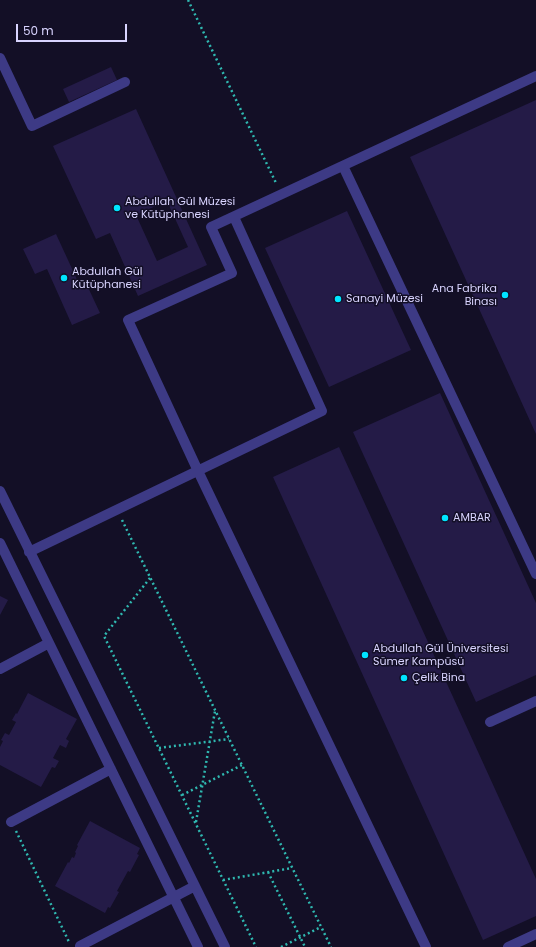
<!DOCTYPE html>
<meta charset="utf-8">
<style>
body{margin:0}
#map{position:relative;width:536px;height:947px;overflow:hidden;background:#130f26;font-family:Poppins,sans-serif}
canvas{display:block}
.scale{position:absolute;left:16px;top:24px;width:111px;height:18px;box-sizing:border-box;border:2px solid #d9d4ff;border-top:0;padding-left:5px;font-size:12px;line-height:14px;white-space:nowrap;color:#d9d4ff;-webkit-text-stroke:3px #130f26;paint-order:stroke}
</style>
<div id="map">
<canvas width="536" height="947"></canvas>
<div class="scale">50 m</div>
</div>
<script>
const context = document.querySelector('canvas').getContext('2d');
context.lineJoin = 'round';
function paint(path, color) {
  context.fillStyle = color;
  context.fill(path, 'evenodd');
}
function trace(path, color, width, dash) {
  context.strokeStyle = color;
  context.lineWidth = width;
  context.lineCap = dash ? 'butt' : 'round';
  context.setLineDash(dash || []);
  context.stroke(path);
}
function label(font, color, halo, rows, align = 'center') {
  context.font = font + ' Poppins,sans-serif';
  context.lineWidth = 3;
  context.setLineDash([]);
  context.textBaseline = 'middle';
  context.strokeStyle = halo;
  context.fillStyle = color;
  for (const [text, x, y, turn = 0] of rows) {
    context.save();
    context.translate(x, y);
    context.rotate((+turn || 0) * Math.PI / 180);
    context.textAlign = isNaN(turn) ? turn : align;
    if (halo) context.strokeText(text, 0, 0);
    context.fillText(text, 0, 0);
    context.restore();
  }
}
paint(new Path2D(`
 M 111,67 L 117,80 L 69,102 L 63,89 Z
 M 536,100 L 536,434 L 410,157 Z
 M 136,109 L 207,265 L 138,296 L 110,233 L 96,239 L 53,146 ZM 167,201 L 188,247 L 157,261 L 136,215 Z
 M 347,211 L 411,350 L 329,387 L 265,248 Z
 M 56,234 L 80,286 L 86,283 L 100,313 L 72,325 L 47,269 L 35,274 L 23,249 Z
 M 440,393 L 536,603 L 536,675 L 476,702 L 353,432 Z
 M 339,447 L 536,879 L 536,916 L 483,940 L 273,477 Z
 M 0,596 L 8,600 L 0,615 Z
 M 28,693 L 77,719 L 66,739 L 69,741 L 66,748 L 60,745 L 53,758 L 59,761 L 55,768 L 52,767 L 41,787 L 0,765 L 0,747 L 3,741 L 1,740 L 5,733 L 9,735 L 16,722 L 12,720 L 16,713 L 17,714 Z
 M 90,821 L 140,848 L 137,854 L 139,855 L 130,872 L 128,871 L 117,891 L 119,892 L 110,908 L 108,907 L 105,913 L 55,886 L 68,862 L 69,863 L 72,857 L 74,858 L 76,853 L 75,852 L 78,846 L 77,845 Z`), '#241b47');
trace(new Path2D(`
 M 188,0 L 276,183
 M 122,520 L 331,947
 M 150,578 L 104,636 L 256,947
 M 159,748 L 229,739
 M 182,795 L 242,765
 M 196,822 L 215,711
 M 16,831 L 69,942
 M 268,872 L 305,947
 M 223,880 L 292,868
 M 281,947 L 321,927`), '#2fb8b0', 2.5, [2, 3]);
trace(new Path2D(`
 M 0,58 L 32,126 L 125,82
 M 343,166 L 536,574
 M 0,491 L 225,947
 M 0,543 L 198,947
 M 29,552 L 322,411 L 234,217
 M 0,669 L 49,643
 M 490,722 L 536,701
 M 11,822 L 111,769
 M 80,946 L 195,886
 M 426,947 L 198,471 L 128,320 L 232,273 L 211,227 L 536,76
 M 508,947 L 536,934`), '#3d3a85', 10);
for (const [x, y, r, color] of [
 [117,208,4,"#00e5ff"],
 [64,278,4,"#00e5ff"],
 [505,295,4,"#00e5ff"],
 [338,299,4,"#00e5ff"],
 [445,518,4,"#00e5ff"],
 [365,655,4,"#00e5ff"],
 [404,678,4,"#00e5ff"]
]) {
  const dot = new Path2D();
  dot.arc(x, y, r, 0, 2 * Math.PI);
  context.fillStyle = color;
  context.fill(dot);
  trace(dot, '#130f26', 1.5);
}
label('11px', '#d9d4ff', '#130f26', [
 ["Abdullah Gül Müzesi",125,202],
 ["ve Kütüphanesi",125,215],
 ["Abdullah Gül",72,272],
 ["Kütüphanesi",72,285],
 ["Ana Fabrika",497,289,"right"],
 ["Binası",497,302,"right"],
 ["Sanayi Müzesi",346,299],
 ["AMBAR",453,518],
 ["Abdullah Gül Üniversitesi",373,649],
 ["Sümer Kampüsü",373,662],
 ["Çelik Bina",412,678]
], 'left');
</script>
